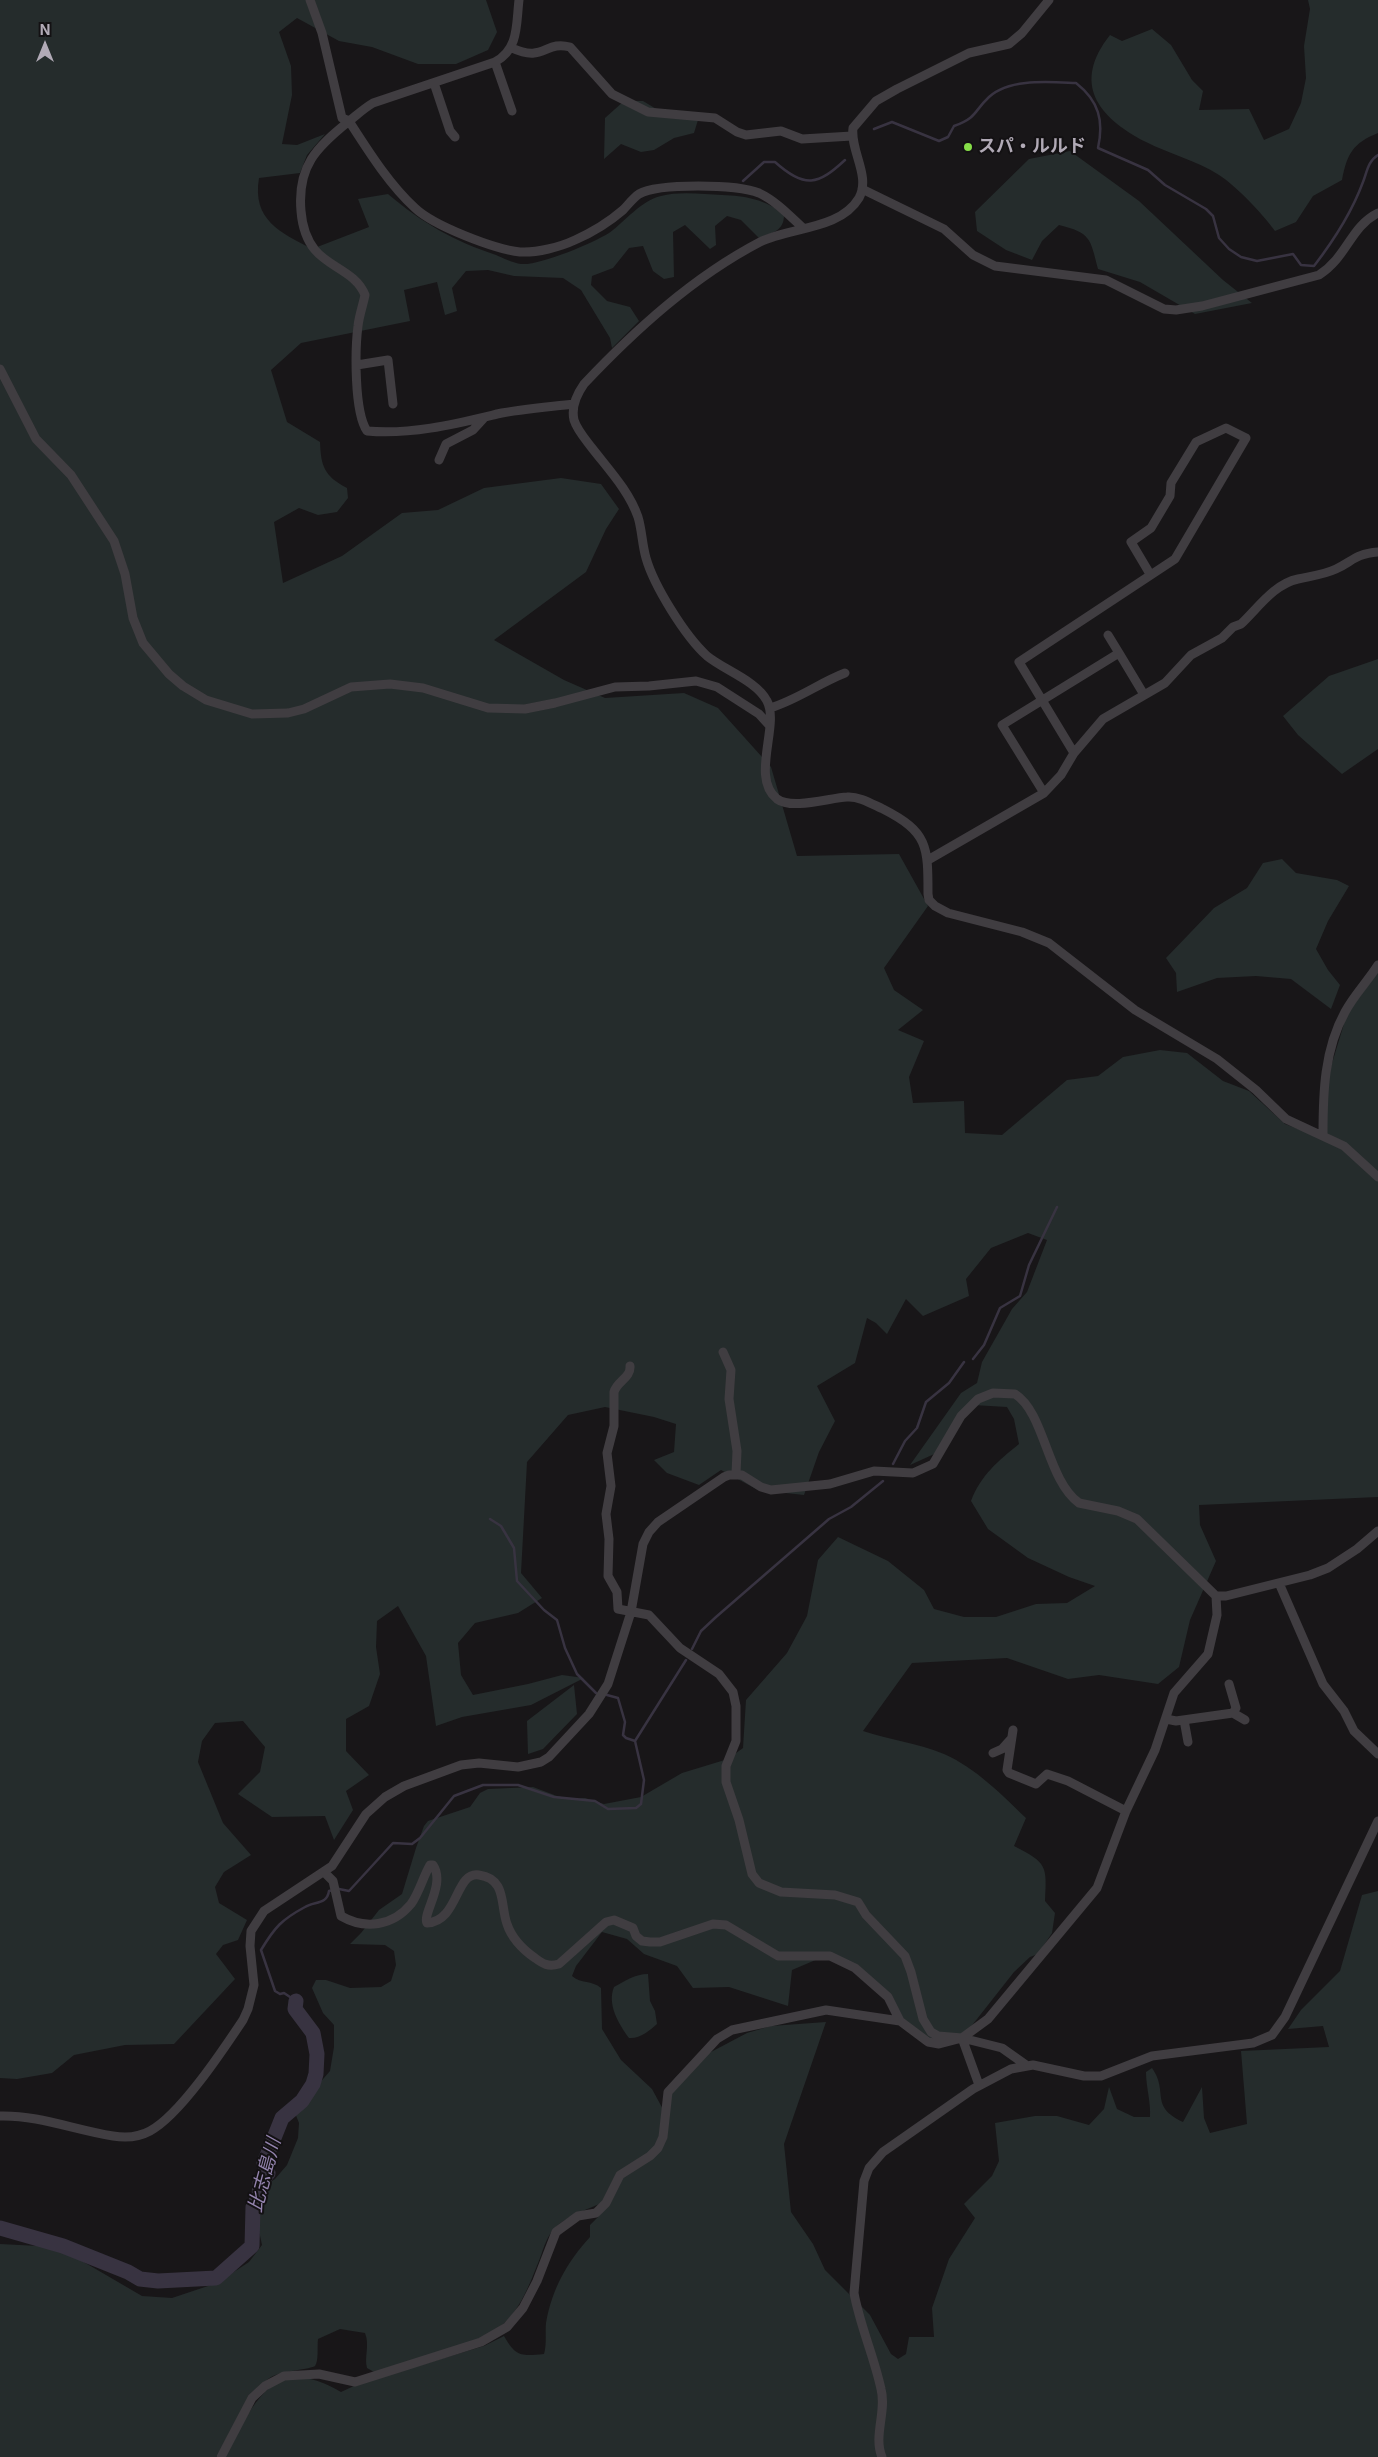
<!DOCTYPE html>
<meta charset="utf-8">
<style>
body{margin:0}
#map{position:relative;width:1378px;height:2457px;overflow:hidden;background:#181618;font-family:Inter,sans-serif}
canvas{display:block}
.north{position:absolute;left:20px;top:20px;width:50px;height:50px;-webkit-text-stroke:4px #131113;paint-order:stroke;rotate:0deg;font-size:14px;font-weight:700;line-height:20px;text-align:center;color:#b1aab6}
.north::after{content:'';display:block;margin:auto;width:18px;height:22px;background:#b1aab6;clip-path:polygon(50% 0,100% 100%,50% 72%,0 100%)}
</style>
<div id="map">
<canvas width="1378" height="2457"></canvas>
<div class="north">N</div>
</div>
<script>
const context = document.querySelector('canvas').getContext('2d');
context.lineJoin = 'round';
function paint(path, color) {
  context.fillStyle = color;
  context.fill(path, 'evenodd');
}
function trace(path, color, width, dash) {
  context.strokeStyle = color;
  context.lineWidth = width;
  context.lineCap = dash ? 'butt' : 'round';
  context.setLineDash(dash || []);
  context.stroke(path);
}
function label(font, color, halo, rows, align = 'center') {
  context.font = font + ' Inter,"Noto Sans JP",sans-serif';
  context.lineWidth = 4;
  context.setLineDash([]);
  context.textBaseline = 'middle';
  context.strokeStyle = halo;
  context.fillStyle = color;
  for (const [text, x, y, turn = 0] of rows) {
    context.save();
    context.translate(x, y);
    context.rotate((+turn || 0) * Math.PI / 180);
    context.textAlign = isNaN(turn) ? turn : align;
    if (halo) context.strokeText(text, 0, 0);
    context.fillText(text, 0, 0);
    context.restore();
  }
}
paint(new Path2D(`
 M 0,0 L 486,0 L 497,32 L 488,50 L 456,64 L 418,64 L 372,47 L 339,41 L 297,18 L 279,32 L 291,66 L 292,95 L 282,144 L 297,145 L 325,134 L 307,155 L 300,173 L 259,178 C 252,220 280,232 312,249 L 369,227 L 358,199 L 388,194 C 422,223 454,241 496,255 C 503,258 513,263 521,264 C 539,266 593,243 609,233 C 626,221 640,201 661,196 C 679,191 703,194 722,195 C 745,196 766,199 784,215 C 784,231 772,233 759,238 L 741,220 L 727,216 L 715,226 L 716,245 L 710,249 L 685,225 L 673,232 L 674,277 L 664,279 L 653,271 L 643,246 L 629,248 L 613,268 L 592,276 L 591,285 L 607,301 L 630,307 L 639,321 L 612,348 L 610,338 L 581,290 L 563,278 L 514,276 L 488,270 L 466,271 L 452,288 L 457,311 L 445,315 L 437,282 L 404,290 L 410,321 L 301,343 L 271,370 L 287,422 L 320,442 C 321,466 324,476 347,488 L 348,498 L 337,512 L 318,515 L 299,508 L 274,522 L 283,583 L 342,556 L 402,513 L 438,510 L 484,488 L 561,478 L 601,484 L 619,509 L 606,529 L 586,572 L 494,640 L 564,680 L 605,698 L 684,693 L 718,708 L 771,767 L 797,856 L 899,854 L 928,906 L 884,968 L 894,990 L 923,1010 L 898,1030 L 924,1041 L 909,1077 L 913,1103 L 964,1101 L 965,1133 L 1002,1135 L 1067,1080 L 1098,1076 L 1123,1057 L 1160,1050 L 1187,1053 L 1223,1081 L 1249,1091 L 1285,1124 L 1325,1139 L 1326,1083 L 1347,1014 L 1378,972 L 1378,1497 L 1199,1505 L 1200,1525 L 1216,1561 L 1190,1620 L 1179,1667 L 1158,1684 L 1099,1675 L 1068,1679 L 1007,1658 L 912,1663 L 863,1731 C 889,1740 918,1743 944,1754 C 976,1768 1002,1795 1026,1818 L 1014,1846 C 1047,1863 1047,1865 1045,1901 L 1055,1913 L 1052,1933 L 1038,1954 L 1030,1957 L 1014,1972 L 966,2033 L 931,2040 L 903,2019 L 891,1997 L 832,1953 L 792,1970 L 788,2006 L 729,1987 L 693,1988 L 677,1966 L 644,1954 L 627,1939 L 602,1932 L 576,1966 L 572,1976 C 581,1984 592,1980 601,1988 L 602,2029 L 621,2060 L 652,2089 L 665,2113 L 675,2078 L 692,2062 L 747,2033 L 771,2026 L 826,2022 L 784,2144 L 791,2212 L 813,2244 L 825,2270 L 870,2315 L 891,2354 L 898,2359 L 906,2354 L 909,2337 L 934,2337 L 932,2308 L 949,2259 L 975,2218 L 964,2204 L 992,2176 L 999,2161 L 995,2123 L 1035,2116 L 1057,2116 L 1089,2125 L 1104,2109 L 1109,2087 L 1117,2109 L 1134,2117 L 1150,2117 C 1151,2102 1146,2087 1146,2072 L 1152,2068 C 1169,2092 1149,2106 1183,2122 L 1202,2087 L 1204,2118 L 1210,2133 L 1247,2124 L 1241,2051 L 1329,2047 L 1323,2026 L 1288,2029 L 1301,2010 L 1340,1971 L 1362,1895 L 1378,1891 L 1378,2457 L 225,2457 C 253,2405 272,2351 341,2392 L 358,2384 L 484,2346 L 504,2336 C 516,2357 521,2356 544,2354 C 547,2343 545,2333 546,2323 C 552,2289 567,2262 590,2237 L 590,2225 L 601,2214 L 605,2201 C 589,2210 568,2214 555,2228 C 547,2236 544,2247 540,2258 C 530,2283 521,2310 500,2327 C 471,2349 410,2361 374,2372 L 367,2368 C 364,2357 370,2345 365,2333 L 340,2329 L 318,2339 C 317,2347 319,2360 315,2366 C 312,2369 281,2371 271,2377 C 248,2391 231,2434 216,2457 L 0,2457 L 0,2244 L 58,2247 L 142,2296 L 172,2298 L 217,2283 L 249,2262 L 262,2245 L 258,2226 L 248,2217 L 249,2206 L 254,2193 L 275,2179 L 287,2165 L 298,2138 L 299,2123 L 295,2113 L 295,2103 L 302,2092 L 317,2086 L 330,2071 L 334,2047 L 334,2025 L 323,2013 L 312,1988 L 316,1980 L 326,1980 L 350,1988 L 381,1987 L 391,1981 L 396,1965 L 394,1951 L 385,1945 L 350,1944 L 361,1933 L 379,1910 L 402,1894 L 416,1848 L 424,1826 L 428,1821 L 470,1807 L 480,1793 L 488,1789 L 533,1787 L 557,1796 L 572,1799 L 585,1798 L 604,1804 L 641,1797 L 682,1773 L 728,1759 L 743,1748 L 746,1700 L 787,1653 L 807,1616 L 818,1560 L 838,1537 L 888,1561 L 924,1590 L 934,1609 L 964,1617 L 996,1617 L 1036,1604 L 1067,1603 L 1095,1586 L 1069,1577 L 1028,1558 L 988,1529 L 971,1501 C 981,1475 998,1461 1019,1444 L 1014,1419 L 1007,1407 L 973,1405 L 943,1450 L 910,1465 L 961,1393 L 977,1383 L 982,1362 L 1012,1309 L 1027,1292 L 1047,1240 L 1028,1233 L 991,1248 L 966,1279 L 969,1296 L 923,1316 L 906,1299 L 887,1334 L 876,1323 L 867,1318 L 855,1363 L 817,1386 L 835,1421 L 819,1452 L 804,1495 L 758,1490 L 721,1470 L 699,1485 L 667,1473 L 654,1460 L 674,1452 L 676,1424 L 654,1417 L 605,1407 L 568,1415 L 527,1462 L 521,1573 L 542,1598 L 518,1613 L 475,1623 L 458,1643 L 461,1675 L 473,1695 L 528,1684 L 562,1675 L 584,1678 L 531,1705 L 462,1717 L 436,1726 L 426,1656 L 398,1606 L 377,1621 L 376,1647 L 380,1674 L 369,1706 L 346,1719 L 346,1751 L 369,1775 L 346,1791 L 353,1810 L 334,1840 L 325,1816 L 272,1817 L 238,1794 L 260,1772 L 265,1747 L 243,1721 L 215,1723 L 202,1741 L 198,1762 L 223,1823 L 251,1855 L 224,1872 L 215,1887 L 219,1903 L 247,1920 L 238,1940 L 223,1945 L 216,1954 L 235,1979 L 174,2044 L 125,2045 L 74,2055 L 52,2073 L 17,2079 L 0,2078 Z
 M 1308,0 L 1378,0 L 1378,133 C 1353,143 1347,154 1342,180 L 1313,196 L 1296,222 L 1275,231 C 1263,214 1236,186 1219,175 C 1196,160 1169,154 1146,142 C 1097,117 1072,83 1110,35 L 1122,41 L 1152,29 L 1171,45 L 1192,80 L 1203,91 L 1199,110 L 1249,109 L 1264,140 L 1289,129 L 1301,103 L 1306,78 L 1304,46 L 1310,9 Z
 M 624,101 L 643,101 L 658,110 L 698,120 L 694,133 L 674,138 L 654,150 L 641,152 L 621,144 L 604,159 L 605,118 Z
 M 1070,151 L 1139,201 L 1223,280 L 1252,303 L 1195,314 L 1140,282 L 1098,269 C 1090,238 1091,233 1059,225 L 1042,241 L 1032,260 L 1006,250 L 977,231 L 975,212 L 1029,159 Z
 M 1378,659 L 1378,749 L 1342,774 L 1298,735 L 1283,716 L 1329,676 Z
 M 1282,859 L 1296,873 L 1337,880 L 1349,886 L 1328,921 L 1316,949 L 1328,970 L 1340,985 L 1331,1009 L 1291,979 L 1256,976 L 1217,978 L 1177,992 L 1176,973 L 1166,958 L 1214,908 L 1247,888 L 1263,863 Z
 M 574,1685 L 577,1714 L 543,1749 L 528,1754 L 527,1721 Z
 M 648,1974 L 650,2001 L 655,2011 L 657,2024 C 649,2031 640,2039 629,2038 C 618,2023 607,2004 614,1987 C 625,1981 635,1974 648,1974 Z`), '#252c2c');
trace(new Path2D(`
 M 874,129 L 892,122 L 939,141 L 948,137 L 954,126 C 978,117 973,112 989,97 C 1009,78 1050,82 1076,83 C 1099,101 1104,121 1098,148 L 1148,170 L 1165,185 L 1206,209 L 1213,216 L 1219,238 L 1229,249 L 1241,257 L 1257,261 L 1293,254 L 1301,265 L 1314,266 C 1334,240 1352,212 1363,182 C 1367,172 1368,161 1378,155
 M 743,181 L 764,162 L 775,162 C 805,189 818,185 845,160
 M 973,1359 L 984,1345 L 1000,1308 L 1020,1296 L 1029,1265 L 1057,1207
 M 893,1464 L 905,1441 L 917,1428 L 926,1402 L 949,1383 L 964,1362
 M 490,1519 L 501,1526 L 514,1548 L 517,1581 L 544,1610 L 557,1620 L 565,1648 L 577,1674 L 596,1693
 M 692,1649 L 701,1631 L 716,1617 L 829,1519 L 851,1507 L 883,1481
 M 607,1695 L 618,1698 L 625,1722 L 623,1735 L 626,1738 L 635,1741
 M 339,1889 L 349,1891 L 393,1843 L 412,1844 L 420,1838 L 454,1796 L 483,1785 L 518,1785 L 554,1797 L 595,1801 L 608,1809 L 636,1808 L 641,1804 L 644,1780 L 635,1741 L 686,1660
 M 296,2001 L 284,1993 L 280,1994 L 275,1991 L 261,1950 C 275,1927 281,1920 305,1907 C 314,1901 327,1905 329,1891 L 333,1890`), '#383341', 2.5);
trace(new Path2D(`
 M 0,2228 L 63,2246 L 128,2272 L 140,2279 L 158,2281 L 216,2278 L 252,2246 L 253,2207 L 259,2195 L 260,2183 L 268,2173 L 264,2163 L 282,2118 L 302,2101 L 313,2084 L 316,2074 L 317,2054 L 313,2033 L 295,2009 L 296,2001`), '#383341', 15);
trace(new Path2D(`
 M 310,0 L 322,33 L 342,118 L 349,121 C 369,152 389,184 415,208 C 434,226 494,249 520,252 C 537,253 560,247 575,240 C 593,232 608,223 623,210 C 628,205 633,198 639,194 C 658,183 738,184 759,193 C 776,201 789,215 803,228
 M 519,0 C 516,25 519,49 495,62 L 373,103 C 363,109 357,115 348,122 C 317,147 297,166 301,211 C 302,224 306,239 315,250 C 330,268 356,272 365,295 C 363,305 359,316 358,326 C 355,349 354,412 367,431 C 411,435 455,424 497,414 C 522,409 549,407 574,404
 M 1049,0 L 1022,33 L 1009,44 L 969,53 L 897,89 L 876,101 L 853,128 C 850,151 871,176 859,198 C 840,230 790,227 760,242 C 693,277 635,330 584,384 C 577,394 571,407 574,420 C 577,430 586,440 592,448 C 609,470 629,491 638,517 C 642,530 642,544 646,558 C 654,586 685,636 707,656 C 724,670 757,681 767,701 C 780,725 750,778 777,799 C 792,810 829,798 847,797 C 859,796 872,804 883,809 C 928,832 928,846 928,894 L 929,900 L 935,906 L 948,913 L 1022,932 L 1049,943 L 1135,1010 L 1217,1059 L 1256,1090 L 1286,1119 L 1344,1146 L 1378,1177
 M 512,48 C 544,63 545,40 570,47 L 612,94 L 648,112 L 715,118 L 737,132 L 746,135 L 781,131 L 802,139 L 852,136
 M 495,62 L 512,111
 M 434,83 L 450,131 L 455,137
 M 862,189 L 944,229 L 973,255 L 995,266 L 1106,280 L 1164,309 L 1176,310 L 1202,306 L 1319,275 C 1348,256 1350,227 1378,213
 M 357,365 L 388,360 L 393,404
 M 0,369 L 36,439 L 71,475 L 114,541 L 125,574 L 133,618 L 143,643 L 169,674 L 183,686 L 206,700 L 252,714 L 288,713 L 304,709 L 351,687 L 390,684 L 423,688 L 488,708 L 525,709 L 555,703 L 615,687 L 649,686 L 696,681 L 717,687 L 759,714 L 769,725
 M 439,460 L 446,444 L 473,430 L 484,418
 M 1108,635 L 1119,653
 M 770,708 C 797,700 819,683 845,673
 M 1074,753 L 1019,662 L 1175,559 L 1246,438 L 1226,428 L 1196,442 L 1171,483 L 1170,496 L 1151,528 L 1131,542 L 1150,574
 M 1044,793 L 1002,725 L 1119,653 L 1143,693
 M 928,860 L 1044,793 L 1061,775 L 1074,753 L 1103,719 L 1165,683 L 1191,655 L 1222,638 L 1233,627 L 1241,624 C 1258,608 1274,584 1298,579 C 1311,576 1323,575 1336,569 C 1353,561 1355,554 1378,552
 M 1323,1135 C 1323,1093 1324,1050 1345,1012 C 1354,995 1368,981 1378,965
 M 723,1352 L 731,1370 L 729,1399 L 737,1451 L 736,1474
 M 630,1366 C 631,1378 617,1381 614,1392 L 614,1426 L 607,1453 L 611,1486 L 606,1514 L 609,1539 L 608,1576 L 617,1592 L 618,1609 L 649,1615 L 680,1648 L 719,1674 L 733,1692 L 736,1706 L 736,1741 L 726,1766 L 726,1782 L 739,1820 L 752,1874 L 759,1883 L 781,1892 L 835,1895 L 858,1902 L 866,1915 L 905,1956 L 911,1972 L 923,2019 L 931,2032 L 938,2036 L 962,2038 L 1002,2048 L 1026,2065
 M 1279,1583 L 1323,1684 L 1344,1711 L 1354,1731 L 1378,1754
 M 1229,1684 L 1236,1708 L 1233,1713
 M 1166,1719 L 1176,1721 L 1233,1713 L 1245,1720
 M 1184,1720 L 1188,1742
 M 1013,1730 L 1007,1770 L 1009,1773 L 1036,1784 L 1047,1774 L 1068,1781 L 1126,1811
 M 993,1753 L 1002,1749 L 1011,1739
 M 324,1872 L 333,1881 L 341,1916 C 365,1930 393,1926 411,1904 C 419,1893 423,1877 430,1865 L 433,1865 C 446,1884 422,1914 427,1923 C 459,1921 455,1871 479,1875 C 507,1879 500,1905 507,1924 C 512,1939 522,1949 535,1958 C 543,1964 548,1967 559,1964 L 606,1922 L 614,1920 L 633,1928 L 636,1936 L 642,1941 L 650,1942 L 660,1942 L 713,1924 L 726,1925 L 778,1956 L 830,1956 L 855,1968 L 888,1997 L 900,2021 L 928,2042 L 939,2044 L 962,2038 L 988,2019 L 1097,1888 L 1126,1811 L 1155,1750 L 1174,1693 L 1208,1654 L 1217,1615 L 1216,1596
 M 962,2038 L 979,2085
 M 0,2116 C 39,2115 74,2130 113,2136 C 125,2138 139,2137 150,2131 C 180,2115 223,2050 243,2020 L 248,2009 L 254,1985 L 250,1946 L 251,1931 L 264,1911 L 332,1866 L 366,1814 L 385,1797 L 404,1786 L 461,1765 L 479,1763 L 518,1767 L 541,1762 L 549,1757 L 589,1714 L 608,1684 L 631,1612 L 643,1544 L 649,1532 L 658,1522 L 724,1477 L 729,1475 L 742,1475 L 761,1487 L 771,1490 L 830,1484 L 874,1471 L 913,1473 L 933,1464 L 961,1416 L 978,1399 L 993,1393 L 1015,1394 C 1045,1413 1047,1480 1079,1503 L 1118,1511 L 1137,1519 L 1216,1596 L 1226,1596 L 1310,1575 L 1328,1568 L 1357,1549 L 1378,1531
 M 221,2457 L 252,2398 L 265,2386 L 284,2376 L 319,2374 L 355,2382 L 481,2342 L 507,2327 L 523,2308 L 537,2281 L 556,2232 L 578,2216 L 596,2213 L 606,2203 L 620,2175 L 650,2156 L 658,2148 L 663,2137 L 668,2092 L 717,2039 L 732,2030 L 826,2010 L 900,2021
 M 882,2457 C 873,2436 887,2411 881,2389 C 874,2356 860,2326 854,2293 L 864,2181 L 869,2168 L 883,2152 L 973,2089 L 1011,2069 L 1033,2065 L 1084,2076 L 1101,2076 L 1152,2056 L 1253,2043 L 1272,2035 L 1285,2017 L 1378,1821`), '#403d41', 9);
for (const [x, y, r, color] of [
 [968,147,5,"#86de48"]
]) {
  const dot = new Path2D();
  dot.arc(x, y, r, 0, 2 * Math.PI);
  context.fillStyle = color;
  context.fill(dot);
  trace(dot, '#131113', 2);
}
label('bold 18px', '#b1aab6', '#131113', [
 ["スパ・ルルド",978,147]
], 'left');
label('italic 19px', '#9484ae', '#131113', [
 ["比志島川",265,2175,-75]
]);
</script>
